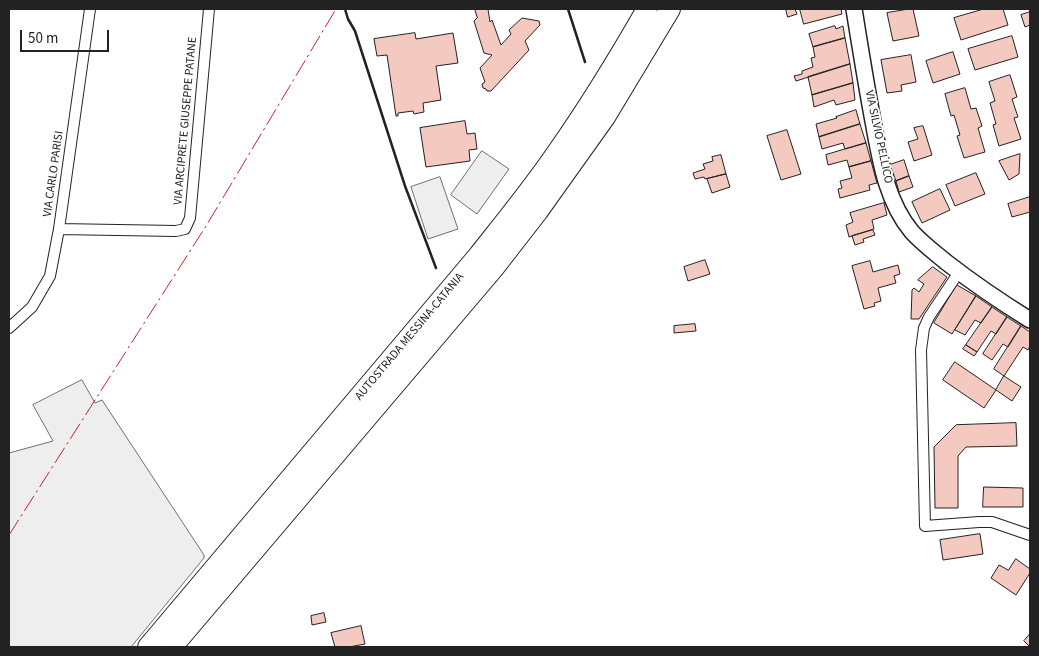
<!DOCTYPE html>
<style>
body{margin:0}
#map{position:relative;width:1039px;height:656px;overflow:hidden;background:#fff;font-family:"Source Sans 3",sans-serif}
canvas{display:block}
.frame{position:absolute;inset:0;border:10px solid #222;pointer-events:none}
.scale{position:absolute;left:20px;top:30px;width:89px;height:22px;box-sizing:border-box;border:2px solid #222;border-top:0;padding-left:6px;font-size:15px;line-height:18px;white-space:nowrap;color:#222;-webkit-text-stroke:4px #fff;paint-order:stroke}
</style>
<div id="map">
<canvas width="1039" height="656"></canvas>
<div class="frame"></div>
<div class="scale">50 m</div>
</div>
<script>
const context = document.querySelector('canvas').getContext('2d');
context.lineJoin = 'round';
function paint(path, color) {
  context.fillStyle = color;
  context.fill(path, 'evenodd');
}
function trace(path, color, width, dash) {
  context.strokeStyle = color;
  context.lineWidth = width;
  context.lineCap = dash ? 'butt' : 'round';
  context.setLineDash(dash || []);
  context.stroke(path);
}
function label(font, color, halo, rows, align = 'center') {
  context.font = font + ' "Source Sans 3",sans-serif';
  context.lineWidth = 4;
  context.setLineDash([]);
  context.textBaseline = 'middle';
  context.strokeStyle = halo;
  context.fillStyle = color;
  for (const [text, x, y, turn = 0] of rows) {
    context.save();
    context.translate(x, y);
    context.rotate((+turn || 0) * Math.PI / 180);
    context.textAlign = isNaN(turn) ? turn : align;
    if (halo) context.strokeText(text, 0, 0);
    context.fillText(text, 0, 0);
    context.restore();
  }
}
const green = new Path2D(`
 M 482,151 L 509,169 L 477,214 L 451,195 Z
 M 440,177 L 458,229 L 428,239 L 411,187 Z
 M 82,380 L 95,403 L 102,400 L 204,555 L 204,558 L 131,647 L 9,647 L 9,453 L 53,441 L 33,405 Z`);
paint(green, '#eee');
trace(green, '#6f6f6f', 1);
const building = new Path2D(`
 M 475,9 L 488,9 L 490,22 L 492,20 L 501,45 L 511,34 L 509,30 L 522,18 L 539,21 L 540,25 L 525,41 L 529,50 L 491,91 L 487,91 L 486,89 L 483,88 L 482,84 L 485,82 L 480,68 L 492,55 L 484,53 L 474,21 L 477,18 Z
 M 786,9 L 795,9 L 797,14 L 788,17 Z
 M 800,9 L 841,9 L 842,14 L 804,24 Z
 M 909,9 L 913,9 L 919,36 L 893,41 L 887,13 Z
 M 984,9 L 1003,9 L 1008,25 L 961,40 L 954,18 Z
 M 1030,12 L 1030,25 L 1025,27 L 1021,15 Z
 M 835,26 L 836,29 L 843,26 L 845,38 L 813,47 L 809,34 Z
 M 415,33 L 416,39 L 453,33 L 458,63 L 436,66 L 441,100 L 423,103 L 424,112 L 414,114 L 413,111 L 398,113 L 398,116 L 396,116 L 387,55 L 377,56 L 374,39 Z
 M 1012,36 L 1018,57 L 975,70 L 968,49 Z
 M 845,38 L 850,64 L 796,81 L 794,76 L 802,74 L 802,71 L 813,67 L 811,58 L 815,57 L 813,47 Z
 M 953,52 L 960,74 L 933,83 L 926,61 Z
 M 911,55 L 916,82 L 901,85 L 902,91 L 887,93 L 881,60 Z
 M 850,64 L 853,83 L 812,95 L 808,77 Z
 M 1010,75 L 1017,97 L 1012,99 L 1018,117 L 1014,118 L 1021,139 L 999,146 L 993,125 L 996,124 L 990,103 L 995,101 L 989,82 Z
 M 853,83 L 855,100 L 836,105 L 834,100 L 814,107 L 812,95 Z
 M 965,88 L 971,109 L 976,108 L 982,126 L 978,128 L 985,152 L 964,158 L 957,136 L 960,135 L 954,115 L 951,116 L 945,94 Z
 M 856,110 L 860,124 L 819,137 L 816,124 L 837,118 L 836,117 Z
 M 465,121 L 467,134 L 475,133 L 477,149 L 469,150 L 470,161 L 426,167 L 420,128 Z
 M 860,124 L 866,143 L 845,149 L 843,143 L 822,149 L 819,137 Z
 M 923,126 L 932,155 L 914,161 L 908,142 L 918,139 L 914,128 Z
 M 787,130 L 801,174 L 781,180 L 767,136 Z
 M 866,143 L 871,161 L 849,167 L 847,160 L 828,165 L 826,155 Z
 M 1020,154 L 1019,174 L 1009,180 L 999,161 Z
 M 721,155 L 726,174 L 705,179 L 704,177 L 695,179 L 693,173 L 705,169 L 703,164 L 713,161 L 712,157 Z
 M 904,160 L 909,176 L 896,181 L 890,165 Z
 M 871,161 L 877,183 L 869,185 L 870,190 L 840,198 L 838,189 L 842,188 L 840,181 L 852,178 L 849,167 Z
 M 976,173 L 985,194 L 955,206 L 946,185 Z
 M 726,174 L 730,187 L 712,193 L 707,179 Z
 M 909,176 L 913,187 L 899,192 L 896,181 Z
 M 940,189 L 950,210 L 922,223 L 912,202 Z
 M 1030,197 L 1030,212 L 1012,217 L 1008,204 Z
 M 884,203 L 887,215 L 872,220 L 874,229 L 849,237 L 846,225 L 853,222 L 850,213 Z
 M 873,230 L 875,235 L 863,239 L 864,242 L 855,245 L 852,236 Z
 M 705,260 L 710,274 L 688,281 L 684,267 Z
 M 870,261 L 873,272 L 898,265 L 900,274 L 894,276 L 896,283 L 878,288 L 881,301 L 874,303 L 875,306 L 864,309 L 852,266 Z
 M 933,267 L 947,277 L 919,319 L 911,319 L 912,290 L 914,288 L 919,292 L 924,284 L 918,280 Z
 M 957,285 L 976,296 L 952,334 L 934,323 Z
 M 976,296 L 992,307 L 981,323 L 975,320 L 965,335 L 955,330 Z
 M 992,307 L 1007,317 L 996,334 L 991,331 L 977,352 L 966,345 Z
 M 1007,317 L 1021,326 L 1008,347 L 1003,344 L 992,360 L 983,354 Z
 M 695,324 L 696,331 L 674,333 L 674,326 Z
 M 1021,326 L 1030,332 L 1030,346 L 1028,350 L 1023,347 L 1004,376 L 994,369 Z
 M 966,345 L 977,352 L 974,356 L 963,349 Z
 M 955,362 L 996,390 L 984,408 L 943,380 Z
 M 1004,376 L 1021,387 L 1012,401 L 996,390 Z
 M 1016,423 L 1017,446 L 966,447 L 958,456 L 958,508 L 935,508 L 934,447 L 956,425 Z
 M 984,487 L 1023,488 L 1023,507 L 983,507 Z
 M 980,534 L 983,554 L 943,560 L 940,540 Z
 M 1016,559 L 1030,569 L 1030,573 L 1016,595 L 991,578 L 999,565 L 1008,570 Z
 M 324,613 L 326,622 L 312,625 L 311,616 Z
 M 361,626 L 365,644 L 349,647 L 335,647 L 331,633 Z
 M 1030,634 L 1030,647 L 1024,641 Z`);
paint(building, '#f3c9c0');
trace(building, '#222', 1);
const street = new Path2D(`
 M 59,229 L 176,231 L 185,229 L 190,218 L 209,9
 M 959,272 L 929,317 L 924,328 L 921,350 L 925,526 L 979,522 L 992,522 L 1030,535
 M 9,328 L 32,307 L 50,276 L 59,229 L 90,9`);
const secondary = new Path2D(`
 M 854,9 C 860,46 866,84 873,121 C 880,159 886,201 912,232 C 922,243 934,252 946,262 C 973,283 1001,302 1030,320`);
const highway = new Path2D(`
 M 148,647 L 478,256 C 505,222 532,189 556,154 C 589,107 619,58 647,9
 M 172,647 L 493,269 L 538,211 L 605,117 L 670,9`);
trace(street, '#222', 12);
trace(secondary, '#222', 18);
trace(highway, '#222', 22);
trace(street, '#fff', 10);
trace(secondary, '#fff', 15);
trace(highway, '#fff', 20);
trace(new Path2D(`
 M 345,9 L 348,19 L 355,31 L 405,186 L 436,268
 M 568,9 L 585,62`), '#222', 2.5);
trace(new Path2D(`
 M 9,535 L 206,226 L 336,9`), '#c62828', 1, [18, 4, 2.5, 4]);
label('12px', '#222', '#fff', [
 ["VIA ARCIPRETE GIUSEPPE PATANE",186,121,-85],
 ["VIA SILVIO PELLICO",878,137,78],
 ["VIA CARLO PARISI",54,174,-82],
 ["AUTOSTRADA MESSINA-CATANIA",410,337,-50]
]);
</script>
